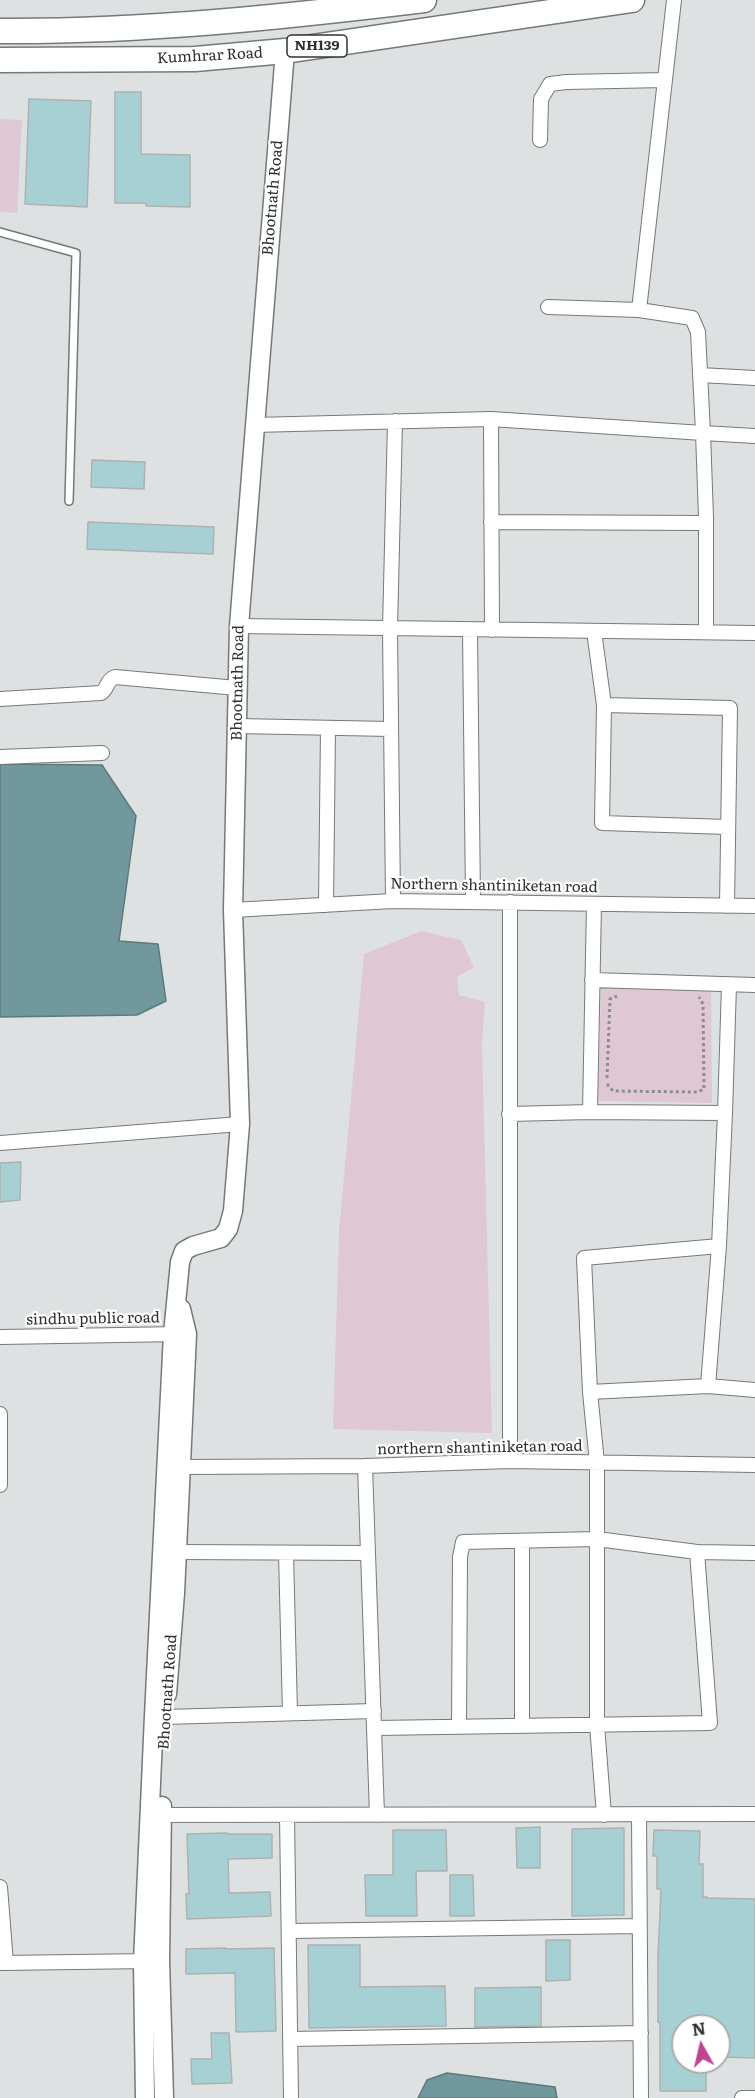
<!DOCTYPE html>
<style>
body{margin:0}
#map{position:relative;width:755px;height:2098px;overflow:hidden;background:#dde1e1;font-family:Literata,serif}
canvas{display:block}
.north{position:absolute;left:671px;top:2014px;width:60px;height:60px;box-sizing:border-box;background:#fff;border:2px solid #acadad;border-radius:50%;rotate:352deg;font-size:16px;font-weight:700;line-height:24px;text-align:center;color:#2f3131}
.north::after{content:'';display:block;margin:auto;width:21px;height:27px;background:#c14493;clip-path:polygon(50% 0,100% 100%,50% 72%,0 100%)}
</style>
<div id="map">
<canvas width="755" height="2098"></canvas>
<div class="north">N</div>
</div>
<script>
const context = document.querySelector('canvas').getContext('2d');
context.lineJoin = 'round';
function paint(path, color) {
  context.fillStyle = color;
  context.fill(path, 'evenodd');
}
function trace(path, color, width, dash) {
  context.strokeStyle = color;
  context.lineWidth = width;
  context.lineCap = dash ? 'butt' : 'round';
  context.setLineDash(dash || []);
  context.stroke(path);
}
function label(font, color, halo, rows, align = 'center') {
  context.font = font + ' Literata,serif';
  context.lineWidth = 4.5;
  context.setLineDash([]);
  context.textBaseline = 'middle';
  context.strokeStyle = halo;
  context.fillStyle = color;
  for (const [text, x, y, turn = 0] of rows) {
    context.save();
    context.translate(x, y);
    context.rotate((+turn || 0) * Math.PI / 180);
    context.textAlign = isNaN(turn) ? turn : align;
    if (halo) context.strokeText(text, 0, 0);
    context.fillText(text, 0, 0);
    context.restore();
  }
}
paint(new Path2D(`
 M 0,119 L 22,120 L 17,213 L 0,212 Z
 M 421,931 L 461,940 L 474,967 L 457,977 L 459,995 L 485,1002 L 482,1044 L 492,1433 L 333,1429 L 339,1232 L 364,954 Z
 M 601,987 L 711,992 L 712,1103 L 598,1101 Z`), '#dfc8d4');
const water = new Path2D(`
 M 0,764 L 102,765 L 136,816 L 119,941 L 158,944 L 166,1001 L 137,1015 L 0,1017 Z
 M 447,2073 L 555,2087 L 557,2098 L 418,2098 L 427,2080 Z`);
paint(water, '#71989c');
trace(water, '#5d797c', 1.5);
const building = new Path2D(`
 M 115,92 L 141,92 L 141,154 L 190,155 L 190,207 L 146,206 L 146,203 L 115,203 Z
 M 29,99 L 91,101 L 87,207 L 25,204 Z
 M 92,460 L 145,462 L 144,489 L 91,487 Z
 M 88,522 L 214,527 L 213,554 L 87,549 Z
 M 21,1162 L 20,1200 L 0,1202 L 0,1163 Z
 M 540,1827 L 540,1868 L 517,1868 L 516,1828 Z
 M 624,1828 L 624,1915 L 572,1916 L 572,1829 Z
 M 393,1830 L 446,1830 L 447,1871 L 416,1871 L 417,1916 L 366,1916 L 365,1875 L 393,1875 Z
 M 654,1830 L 700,1831 L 699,1864 L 703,1864 L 703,1897 L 707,1897 L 707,1898 L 755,1899 L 755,2058 L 719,2057 L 719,2023 L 683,2023 L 683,2065 L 706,2066 L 706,2091 L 660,2091 L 660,2023 L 658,2022 L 658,1956 L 661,1889 L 657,1889 L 657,1856 L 653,1856 Z
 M 227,1833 L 227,1834 L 272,1834 L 272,1858 L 228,1859 L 229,1893 L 270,1892 L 271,1916 L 187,1919 L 186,1894 L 189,1894 L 187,1834 Z
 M 450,1875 L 473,1875 L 474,1916 L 450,1916 Z
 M 546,1940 L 570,1940 L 570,1980 L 546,1981 Z
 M 308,1945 L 360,1945 L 360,1987 L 445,1986 L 446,2026 L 309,2028 Z
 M 226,1948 L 226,1949 L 274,1948 L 276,2031 L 236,2032 L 235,1973 L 186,1974 L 186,1949 Z
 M 541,1987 L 541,2026 L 475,2027 L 475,1988 Z
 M 211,2033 L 229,2033 L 232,2083 L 192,2084 L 191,2059 L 212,2059 Z`);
paint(building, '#a7d0d4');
trace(building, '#adb1b1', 1.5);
const lane = new Path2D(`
 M 0,232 L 76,253 L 69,501`);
const street = new Path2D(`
 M 540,140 L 541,99 L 550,84 L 566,82 L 665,80
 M 548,307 L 639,310 L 692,318 L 698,332 L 703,433 L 755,436
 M 639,310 L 674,0
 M 700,375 L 755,378
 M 491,419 L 703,433 L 706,517 L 706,632
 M 254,425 L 491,419 L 492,630
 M 491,522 L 705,523
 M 239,626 L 755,633
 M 470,630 L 473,902
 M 594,631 L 604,705 L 730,708 L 727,906
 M 0,699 L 101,693 C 108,689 106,680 115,677 L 237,688
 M 604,705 L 602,823 L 728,827
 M 237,726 L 391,729
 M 0,757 L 102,753
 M 393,901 L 390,629 L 395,421
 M 510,902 L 510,1461
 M 326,905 L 328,728
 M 233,910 L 393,901 L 755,906
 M 592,980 L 755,985
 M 590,1112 L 594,904
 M 725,1113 L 729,985
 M 509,1114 L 590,1112 L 725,1113 L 719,1246 L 708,1386 L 590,1392 L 597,1463 L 597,1725 L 604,1815
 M 0,1143 L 240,1124
 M 0,1337 L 181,1334
 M 708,1386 L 755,1390
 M 590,1392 L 584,1258 L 719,1246
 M 0,1414 L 0,1485
 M 173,1464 L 181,1467 L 365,1466 L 510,1461 L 755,1465
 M 365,1466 L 377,1815
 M 522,1541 L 522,1726
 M 177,1552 L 368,1553
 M 286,1553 L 290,1713
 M 165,1717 L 374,1711
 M 459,1726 L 460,1557 L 463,1542 L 597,1539 L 697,1552
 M 375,1728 L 710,1723 L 697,1552 L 755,1553
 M 154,1815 L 755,1814
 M 287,1815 L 291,2098
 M 639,1815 L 641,2098
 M 0,1887 L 6,1963
 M 289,1931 L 639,1926
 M 0,1963 L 151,1961
 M 290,2039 L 641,2033
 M 742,2098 L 755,2098`);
const secondary = new Path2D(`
 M 167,1694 L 175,1593 L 187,1334 L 181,1309
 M 162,1806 L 160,1960 L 164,2098
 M 145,2098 L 143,1962 L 154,1716 L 173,1334 L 180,1262 L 184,1251 L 193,1246 L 221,1238 L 228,1229 L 233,1211 L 240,1124 L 233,910 L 239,626 L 285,51`);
const highway = new Path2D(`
 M 0,31 C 142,32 283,17 424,0
 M 0,60 L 195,59 L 285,51 L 632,0`);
trace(lane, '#757979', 10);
trace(street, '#757979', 16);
trace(secondary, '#757979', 21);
trace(highway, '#757979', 27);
trace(new Path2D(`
 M 607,1078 L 610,999 L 617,996
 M 607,1084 L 613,1091 L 698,1092 L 704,1089 L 703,1004 L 699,997`), '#8b8e8e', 3, [3, 3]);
trace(lane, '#fff', 7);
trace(street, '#fff', 14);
trace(secondary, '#fff', 18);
trace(highway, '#fff', 24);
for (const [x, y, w] of [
 [317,46,60]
]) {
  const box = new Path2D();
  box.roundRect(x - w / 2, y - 11, w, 22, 4.5);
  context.fillStyle = '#fff';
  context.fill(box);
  trace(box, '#2f3131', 1.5);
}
label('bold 14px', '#2f3131', null, [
 ["NH139",317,46]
]);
label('15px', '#2f3131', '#fff', [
 ["Kumhrar Road",210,56,-3],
 ["Bhootnath Road",273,198,-85],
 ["Bhootnath Road",238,683,-89],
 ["Northern shantiniketan road",494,886,1],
 ["sindhu public road",93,1319,-1],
 ["northern shantiniketan road",480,1448,-1],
 ["Bhootnath Road",168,1692,-86]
]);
</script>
